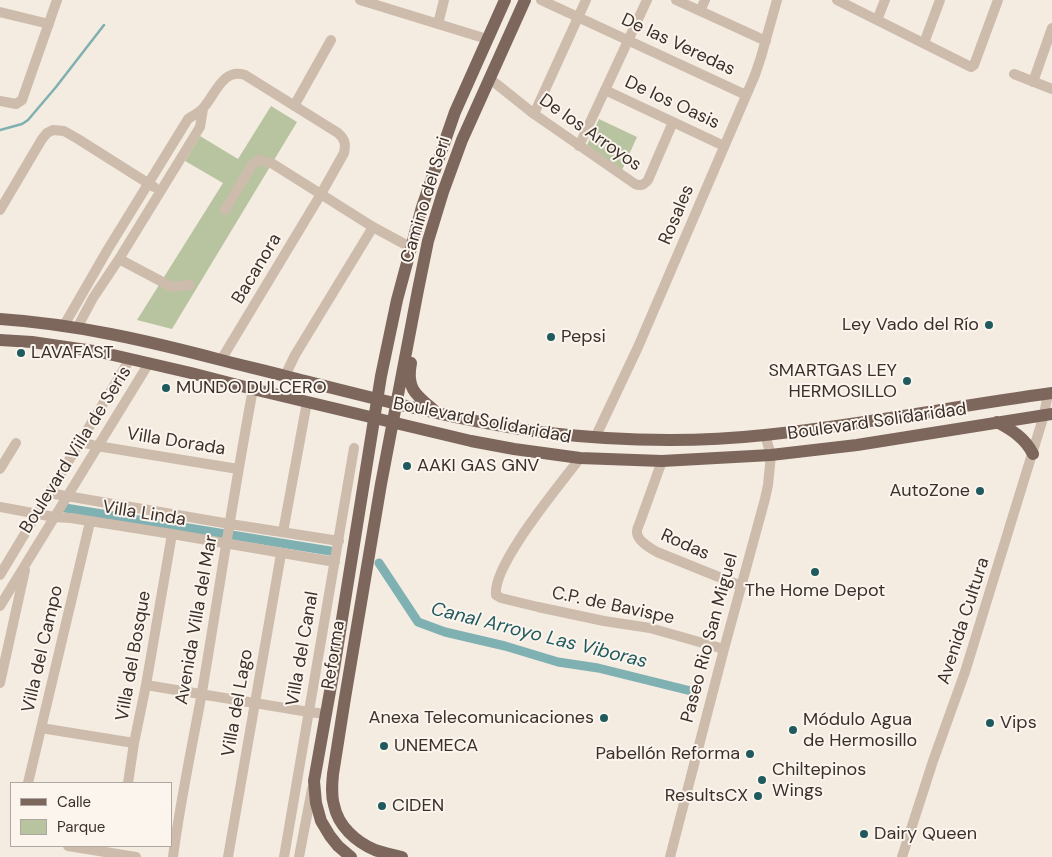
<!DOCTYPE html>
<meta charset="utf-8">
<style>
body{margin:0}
#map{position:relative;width:1052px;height:857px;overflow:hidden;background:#f4ebe1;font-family:"DM Sans",sans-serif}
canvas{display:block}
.legend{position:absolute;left:10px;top:782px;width:162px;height:65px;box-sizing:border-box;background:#fbf5ee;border:1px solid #aea6a0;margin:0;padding:6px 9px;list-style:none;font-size:15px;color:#3b302b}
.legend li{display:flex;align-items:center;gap:10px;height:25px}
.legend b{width:25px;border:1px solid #aea6a0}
</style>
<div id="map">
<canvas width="1052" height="857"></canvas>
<ul class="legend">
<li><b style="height:6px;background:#7d675c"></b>Calle</li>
<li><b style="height:14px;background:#b8c4a0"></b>Parque</li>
</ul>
</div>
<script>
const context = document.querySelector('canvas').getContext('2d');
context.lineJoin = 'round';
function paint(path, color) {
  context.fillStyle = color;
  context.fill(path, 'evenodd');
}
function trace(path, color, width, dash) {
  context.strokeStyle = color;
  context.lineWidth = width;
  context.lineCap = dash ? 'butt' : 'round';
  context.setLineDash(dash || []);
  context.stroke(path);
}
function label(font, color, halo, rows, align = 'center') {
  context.font = font + ' "DM Sans",sans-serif';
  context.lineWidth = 4;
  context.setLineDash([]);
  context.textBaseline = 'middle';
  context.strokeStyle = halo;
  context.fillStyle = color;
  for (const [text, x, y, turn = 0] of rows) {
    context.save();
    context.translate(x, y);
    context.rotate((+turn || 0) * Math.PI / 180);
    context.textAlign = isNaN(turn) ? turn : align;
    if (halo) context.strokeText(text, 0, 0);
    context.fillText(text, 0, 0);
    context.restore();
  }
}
paint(new Path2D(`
 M 271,106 L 297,122 L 172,329 L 137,320 L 223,183 L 185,161 L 200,136 L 238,159 Z
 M 599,119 L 637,137 L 622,170 L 587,145 Z`), '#b8c4a0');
trace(new Path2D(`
 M 0,130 L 22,124 L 28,120 L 56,87 L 104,25`), '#7fb0b2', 2.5);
trace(new Path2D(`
 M 65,508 L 330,551
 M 379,563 L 418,622 L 445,632 L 505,646 L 558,662 L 598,668 L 691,691`), '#7fb0b2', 9);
trace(new Path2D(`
 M 360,0 L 487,39
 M 541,0 L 746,95
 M 676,0 L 766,41
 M 837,0 L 971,67 L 974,65 L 998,0
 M 700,11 L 705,0
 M 0,12 L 49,24
 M 877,20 L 885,0
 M 438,24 L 444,0
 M 924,43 L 940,0
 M 1014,74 L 1052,89
 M 489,78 L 534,114 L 635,184 C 641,186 644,185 648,180 L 673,122
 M 1033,82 L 1052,28
 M 605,90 L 724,146
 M 0,101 L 16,104 L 22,100 L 57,0
 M 294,106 L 331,40
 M 534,114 L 586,0
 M 579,146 L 647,0
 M 0,210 L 42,139 L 47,133 L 53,130 L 64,131 L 78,139 L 154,187
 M 225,210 L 252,165 L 259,160 L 273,164 L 373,227 L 410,247
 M 119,259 L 172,287 L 190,285
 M 63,327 L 108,249 L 188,119 C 194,115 200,112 204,107 C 216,93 223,68 245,75 L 338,133 C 345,139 346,144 344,153 L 321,194 L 221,360
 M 77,328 L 93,298 L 119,259 L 200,127 L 203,109
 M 285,376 L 295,355 L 373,227
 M 595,438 L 638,347 L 755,75 L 761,57 L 777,0
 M 80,442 L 97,446 L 238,469
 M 580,458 C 560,485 492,565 496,595 L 501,598 L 538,607 L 604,621 L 650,628 L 724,649
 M 662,461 L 640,522 C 639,525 637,528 637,531 C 636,540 650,548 657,552 L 741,586
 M 0,469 L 16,443
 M 49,493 L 230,524 L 339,541
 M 0,507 L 54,517 L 71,518 L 172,534 L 335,562
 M 283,532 L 307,402
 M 0,575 L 130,359
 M 0,606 L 149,363
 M 0,683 L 25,570
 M 146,685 L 309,712 L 326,714
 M 41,728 L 134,743
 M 28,783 L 90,522
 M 128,783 L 134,743 L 146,685 L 172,534
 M 68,846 L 136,857
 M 173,857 C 180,802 192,747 202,692 C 219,591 234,490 253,389
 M 228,857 L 281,554
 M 284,857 L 354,448
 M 299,857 L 312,789
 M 670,857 L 724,649 L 765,499 L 768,485 L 771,455 L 765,435
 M 902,857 L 933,761 L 965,672 L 1044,415 L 1048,393`), '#cdbbac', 10);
trace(new Path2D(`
 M 0,319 C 75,324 149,341 221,360 C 244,366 267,371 289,377 C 372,398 456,420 540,432 C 615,441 691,443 765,435 C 861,425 956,406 1052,393
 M 0,340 L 32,342 L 100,352 L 191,373 L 253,389 L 471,441 L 514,449 L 580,458 L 662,461 L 771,455 L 857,445 L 1052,414
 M 411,363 C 406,389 416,395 435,411
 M 997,422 C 1012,430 1025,438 1033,454
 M 351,857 L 338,846 L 330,836 L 321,821 L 316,803 L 314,781 L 334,669 L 381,376 L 397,300 L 422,207 L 455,112 L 505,0
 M 402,857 C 393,855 384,853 375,850 C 356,842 338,826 334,805 C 331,795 332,785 333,774 L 345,698 L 381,484 L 418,290 L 428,241 L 443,192 L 462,140 L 525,0`), '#7d675c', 12);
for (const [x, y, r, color] of [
 [989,325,5,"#1f5a5e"],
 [551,337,5,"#1f5a5e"],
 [21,353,5,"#1f5a5e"],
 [907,381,5,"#1f5a5e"],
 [166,388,5,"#1f5a5e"],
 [407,466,5,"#1f5a5e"],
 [980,491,5,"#1f5a5e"],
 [815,572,5,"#1f5a5e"],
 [604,718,5,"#1f5a5e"],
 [990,723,5,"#1f5a5e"],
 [793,730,5,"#1f5a5e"],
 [384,746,5,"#1f5a5e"],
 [750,754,5,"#1f5a5e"],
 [762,780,5,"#1f5a5e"],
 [758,796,5,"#1f5a5e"],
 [382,806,5,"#1f5a5e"],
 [864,834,5,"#1f5a5e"]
]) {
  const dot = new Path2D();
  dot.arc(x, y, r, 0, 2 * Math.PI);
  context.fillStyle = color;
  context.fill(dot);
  trace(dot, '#fbf5ee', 2);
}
label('18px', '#3b302b', '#fbf5ee', [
 ["De las Veredas",678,45,25],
 ["De los Oasis",672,103,25],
 ["De los Arroyos",590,133,35],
 ["Camino del Seri",426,200,-73],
 ["Rosales",677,215,-67],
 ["Bacanora",257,269,-59],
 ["Boulevard Solidaridad",482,421,11],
 ["Boulevard Solidaridad",877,422,-8],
 ["Villa Dorada",176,442,9],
 ["Boulevard Viila de Seris",76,450,-58],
 ["Villa Linda",144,514,9],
 ["Rodas",685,545,24],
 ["C.P. de Bavispe",613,606,12],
 ["Avenida Villa del Mar",197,620,-80],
 ["Avenida Cultura",964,621,-72],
 ["Paseo Rio San Miguel",710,638,-75],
 ["Villa del Campo",43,649,-77],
 ["Villa del Canal",303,649,-80],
 ["Reforma",334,655,-81],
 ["Villa del Bosque",134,656,-80],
 ["Villa del Lago",238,703,-80]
]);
label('18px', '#3b302b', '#fbf5ee', [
 ["Ley Vado del Río",979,325,"right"],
 ["Pepsi",561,337],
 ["LAVAFAST",31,353],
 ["SMARTGAS LEY",897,371,"right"],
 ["HERMOSILLO",897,392,"right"],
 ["MUNDO DULCERO",176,388],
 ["AAKI GAS GNV",417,466],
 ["AutoZone",970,491,"right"],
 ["The Home Depot",815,591,"center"],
 ["Anexa Telecomunicaciones",594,718,"right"],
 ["Módulo Agua",803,720],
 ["de Hermosillo",803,741],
 ["Vips",1000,723],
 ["UNEMECA",394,746],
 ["Pabellón Reforma",740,754,"right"],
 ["Chiltepinos",772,770],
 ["Wings",772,791],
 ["ResultsCX",748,796,"right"],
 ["CIDEN",392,806],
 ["Dairy Queen",874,834]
], 'left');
label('italic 19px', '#1f5a5e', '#fbf5ee', [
 ["Canal Arroyo Las Viboras",539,636,14]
]);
</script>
